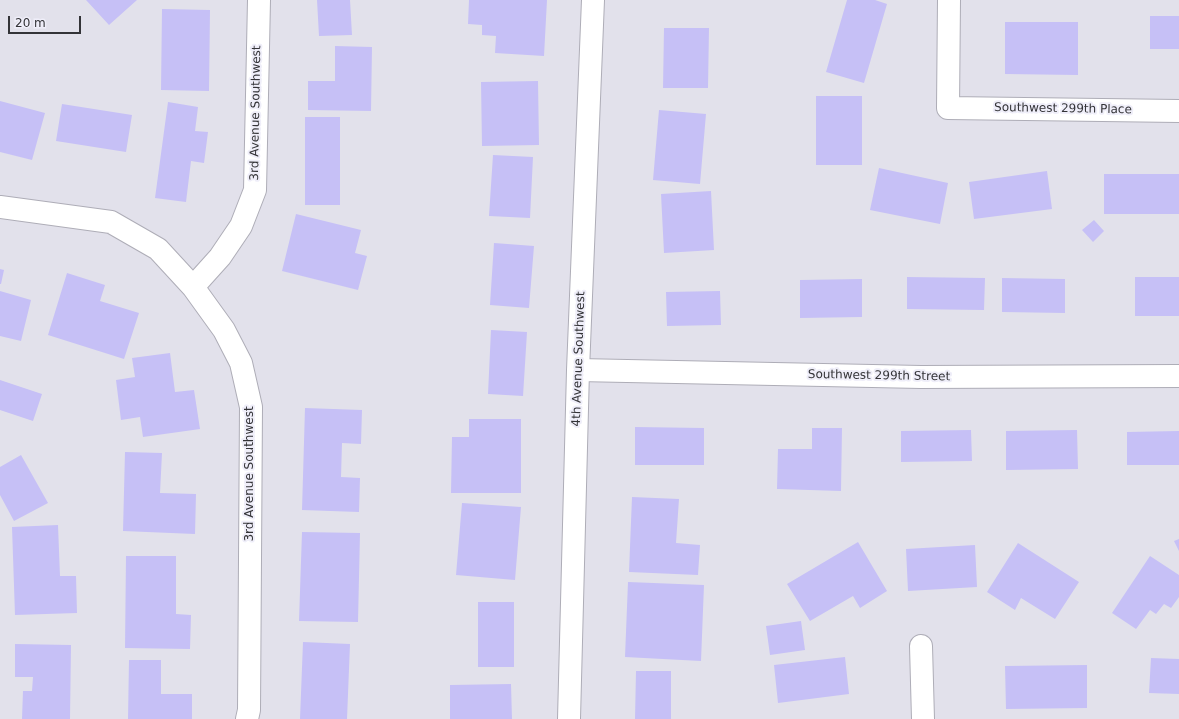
<!DOCTYPE html>
<style>
body{margin:0}
#map{position:relative;width:1179px;height:719px;overflow:hidden;background:#e2e1eb;font-family:"DejaVu Sans",sans-serif}
canvas{display:block}
.scale{position:absolute;left:8px;top:16px;width:73px;height:18px;box-sizing:border-box;border:2px solid #333337;border-top:0;padding-left:5px;font-size:12px;line-height:14px;white-space:nowrap;color:#333337;-webkit-text-stroke:3px #efeef9;paint-order:stroke}
</style>
<div id="map">
<canvas width="1179" height="719"></canvas>
<div class="scale">20 m</div>
</div>
<script>
const context = document.querySelector('canvas').getContext('2d');
context.lineJoin = 'round';
function paint(path, color) {
  context.fillStyle = color;
  context.fill(path, 'evenodd');
}
function trace(path, color, width, dash) {
  context.strokeStyle = color;
  context.lineWidth = width;
  context.lineCap = dash ? 'butt' : 'round';
  context.setLineDash(dash || []);
  context.stroke(path);
}
function label(font, color, halo, rows, align = 'center') {
  context.font = font + ' "DejaVu Sans",sans-serif';
  context.lineWidth = 4;
  context.setLineDash([]);
  context.textBaseline = 'middle';
  context.strokeStyle = halo;
  context.fillStyle = color;
  for (const [text, x, y, turn = 0] of rows) {
    context.save();
    context.translate(x, y);
    context.rotate((+turn || 0) * Math.PI / 180);
    context.textAlign = isNaN(turn) ? turn : align;
    if (halo) context.strokeText(text, 0, 0);
    context.fillText(text, 0, 0);
    context.restore();
  }
}
paint(new Path2D(`
 M 86,0 L 137,0 L 109,25 Z
 M 317,0 L 350,0 L 352,35 L 319,36 Z
 M 469,0 L 547,0 L 544,56 L 495,53 L 496,36 L 482,35 L 482,25 L 468,24 Z
 M 847,0 L 875,0 L 887,4 L 864,83 L 826,72 Z
 M 162,9 L 210,10 L 209,91 L 161,90 Z
 M 1150,16 L 1179,16 L 1179,49 L 1150,49 Z
 M 1005,22 L 1078,22 L 1078,75 L 1005,74 Z
 M 664,28 L 709,28 L 708,88 L 663,88 Z
 M 335,46 L 372,47 L 371,111 L 308,110 L 308,81 L 335,81 Z
 M 538,81 L 539,145 L 482,146 L 481,82 Z
 M 816,96 L 862,96 L 862,165 L 816,165 Z
 M 0,101 L 45,113 L 32,160 L 0,152 Z
 M 168,102 L 198,107 L 195,131 L 208,132 L 204,163 L 191,161 L 186,202 L 155,198 Z
 M 62,104 L 132,115 L 126,152 L 56,141 Z
 M 659,110 L 706,114 L 700,184 L 653,180 Z
 M 305,117 L 340,117 L 340,205 L 305,205 Z
 M 493,155 L 533,157 L 530,218 L 489,216 Z
 M 879,168 L 948,183 L 940,224 L 870,210 Z
 M 1047,171 L 1052,209 L 974,219 L 969,182 Z
 M 1104,174 L 1179,174 L 1179,214 L 1104,214 Z
 M 711,191 L 714,250 L 664,253 L 661,194 Z
 M 296,214 L 361,230 L 355,253 L 367,256 L 358,290 L 282,271 Z
 M 1094,220 L 1104,231 L 1093,242 L 1082,230 Z
 M 494,243 L 534,246 L 529,308 L 490,305 Z
 M 0,269 L 4,270 L 1,284 L 0,284 Z
 M 67,273 L 105,285 L 100,301 L 139,313 L 124,359 L 48,335 Z
 M 907,277 L 985,278 L 984,310 L 907,309 Z
 M 1135,277 L 1179,277 L 1179,316 L 1135,316 Z
 M 1002,278 L 1065,279 L 1065,313 L 1002,312 Z
 M 862,279 L 862,317 L 800,318 L 800,280 Z
 M 0,291 L 31,300 L 21,341 L 0,336 Z
 M 720,291 L 721,325 L 667,326 L 666,292 Z
 M 491,330 L 527,332 L 523,396 L 488,394 Z
 M 170,353 L 175,392 L 194,390 L 200,429 L 143,437 L 140,417 L 121,420 L 116,380 L 135,377 L 132,358 Z
 M 0,380 L 42,394 L 33,421 L 0,410 Z
 M 305,408 L 362,410 L 361,444 L 342,443 L 341,477 L 360,478 L 359,512 L 302,510 Z
 M 469,419 L 521,419 L 521,493 L 451,493 L 452,437 L 469,437 Z
 M 635,427 L 704,428 L 704,465 L 635,465 Z
 M 812,428 L 842,428 L 841,491 L 777,489 L 778,449 L 812,449 Z
 M 971,430 L 972,461 L 901,462 L 901,431 Z
 M 1077,430 L 1078,469 L 1006,470 L 1006,431 Z
 M 1179,431 L 1179,465 L 1127,465 L 1127,432 Z
 M 125,452 L 162,453 L 160,493 L 196,494 L 195,534 L 123,531 Z
 M 21,455 L 48,503 L 14,521 L 0,495 L 0,467 Z
 M 632,497 L 679,499 L 676,543 L 700,545 L 698,575 L 629,572 Z
 M 462,503 L 521,507 L 515,580 L 456,575 Z
 M 58,525 L 60,576 L 76,576 L 77,613 L 15,615 L 12,527 Z
 M 302,532 L 360,533 L 358,622 L 299,621 Z
 M 1179,539 L 1179,551 L 1174,541 Z
 M 858,542 L 887,591 L 860,608 L 853,596 L 810,621 L 787,584 Z
 M 1018,543 L 1079,582 L 1055,619 L 1021,598 L 1015,610 L 987,592 Z
 M 975,545 L 977,587 L 908,591 L 906,549 Z
 M 126,556 L 176,556 L 176,614 L 191,615 L 190,649 L 125,648 Z
 M 1150,556 L 1179,575 L 1179,597 L 1171,608 L 1164,604 L 1156,614 L 1150,610 L 1136,629 L 1112,613 Z
 M 628,582 L 704,585 L 701,661 L 625,657 Z
 M 478,602 L 514,602 L 514,667 L 478,667 Z
 M 801,621 L 805,650 L 770,655 L 766,626 Z
 M 303,642 L 350,644 L 347,719 L 300,719 Z
 M 15,644 L 71,645 L 70,719 L 22,719 L 23,691 L 32,691 L 33,677 L 15,677 Z
 M 845,657 L 849,694 L 778,703 L 774,665 Z
 M 1151,658 L 1179,659 L 1179,694 L 1149,693 Z
 M 129,660 L 161,660 L 161,694 L 192,694 L 192,719 L 128,719 Z
 M 1087,665 L 1087,708 L 1006,709 L 1005,666 Z
 M 636,671 L 671,671 L 671,719 L 635,719 Z
 M 511,684 L 512,719 L 450,719 L 450,685 Z`), '#c6c0f6');
const street = new Path2D(`
 M 949,0 L 948,108 L 1179,111
 M 0,207 L 111,222 L 158,249 L 193,287
 M 578,370 L 921,377 L 1179,376
 M 921,646 L 923,719
 M 247,719 L 249,710 L 251,407 L 241,363 L 224,330 L 193,287 L 220,257 L 241,226 L 255,190 L 259,0
 M 569,719 L 578,370 L 593,0`);
trace(street, '#aeadb7', 24);
trace(street, '#fff', 22);
label('12px', '#333337', '#efeef9', [
 ["Southwest 299th Place",1063,109,1],
 ["3rd Avenue Southwest",256,113,-89],
 ["4th Avenue Southwest",579,359,-88],
 ["Southwest 299th Street",879,376,1],
 ["3rd Avenue Southwest",250,474,-90]
]);
</script>
